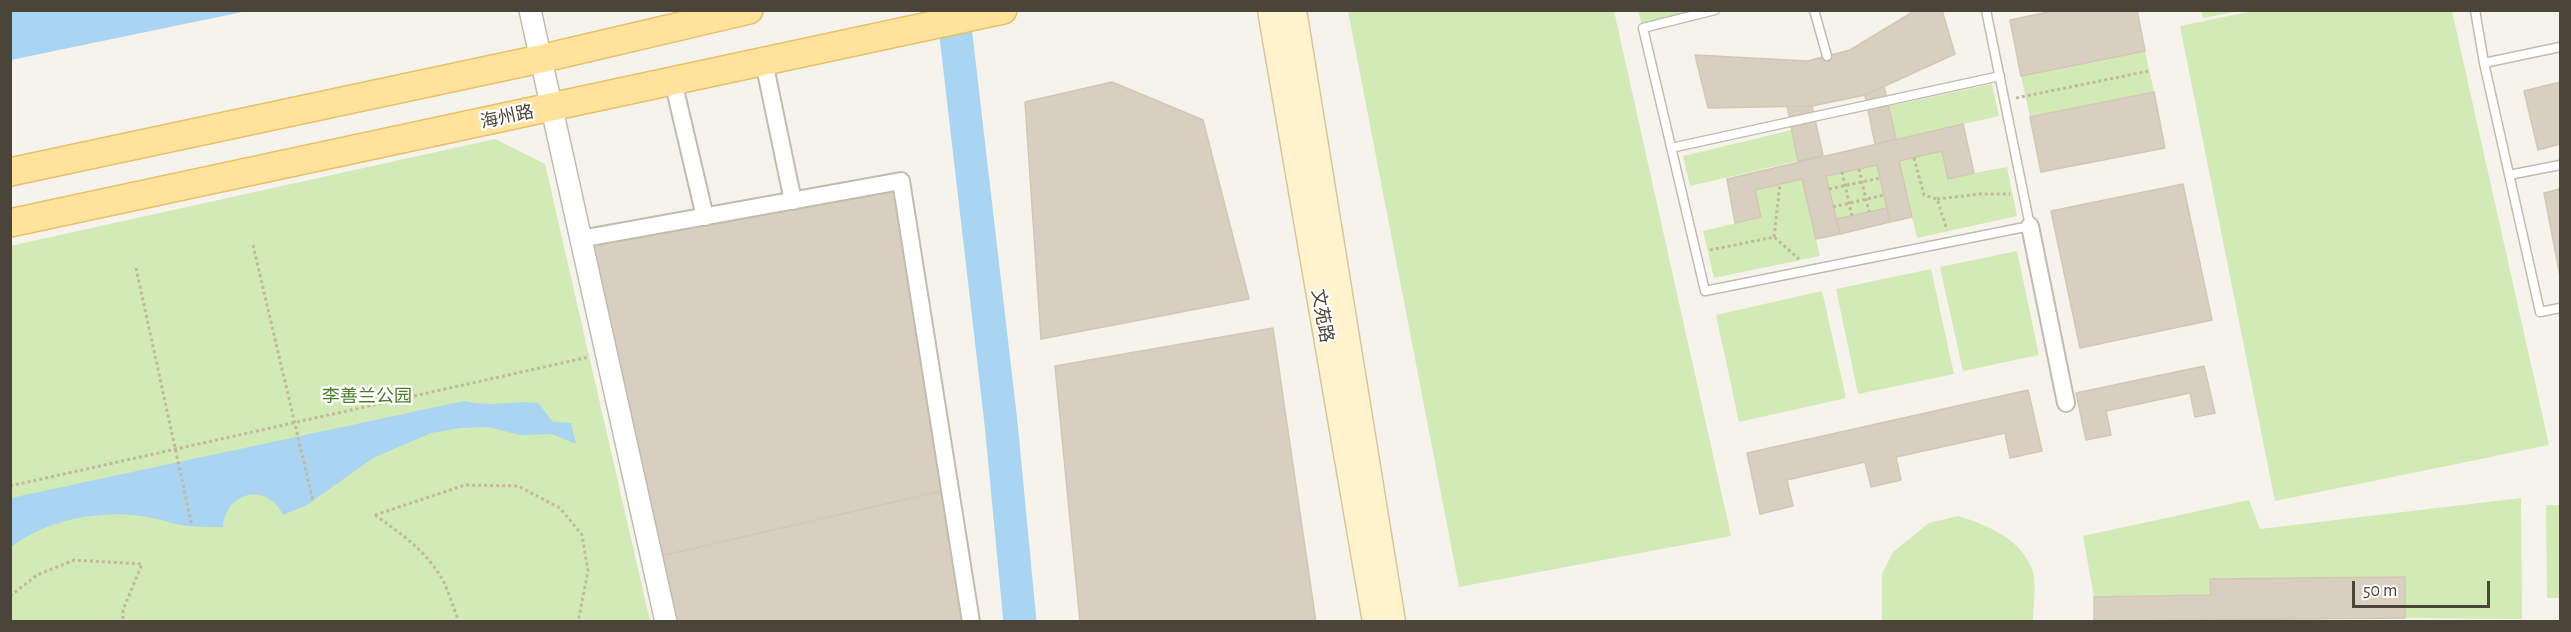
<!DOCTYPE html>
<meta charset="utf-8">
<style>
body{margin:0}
#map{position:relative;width:2571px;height:632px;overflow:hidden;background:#f6f3ec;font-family:"Alegreya Sans",sans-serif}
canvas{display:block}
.frame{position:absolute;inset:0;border:12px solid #4b4439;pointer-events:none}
.scale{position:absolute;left:2352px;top:581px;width:138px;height:27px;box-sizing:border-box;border:3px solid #4b4439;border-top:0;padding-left:8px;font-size:18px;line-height:21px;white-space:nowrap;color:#4b4439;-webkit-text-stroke:4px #fff;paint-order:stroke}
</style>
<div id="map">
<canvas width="2571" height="632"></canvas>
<div class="frame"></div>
<div class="scale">50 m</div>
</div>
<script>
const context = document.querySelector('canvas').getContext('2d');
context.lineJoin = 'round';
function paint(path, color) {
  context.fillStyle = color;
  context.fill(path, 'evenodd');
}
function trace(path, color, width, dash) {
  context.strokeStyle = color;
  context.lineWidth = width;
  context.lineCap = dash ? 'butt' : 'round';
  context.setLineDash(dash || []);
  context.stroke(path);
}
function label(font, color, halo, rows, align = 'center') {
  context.font = font + ' "Alegreya Sans","Noto Sans SC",sans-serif';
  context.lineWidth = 4.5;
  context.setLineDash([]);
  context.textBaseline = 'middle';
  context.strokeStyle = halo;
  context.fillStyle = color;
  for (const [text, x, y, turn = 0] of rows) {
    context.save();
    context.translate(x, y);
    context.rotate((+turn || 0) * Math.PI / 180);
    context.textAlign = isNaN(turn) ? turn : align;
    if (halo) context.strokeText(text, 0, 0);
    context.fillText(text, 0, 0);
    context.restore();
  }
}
paint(new Path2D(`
 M 2201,10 L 2239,10 L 2239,11 L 2203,18 Z
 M 1348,11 L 1614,11 L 1731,536 L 1459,587 Z
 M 1638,11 L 1692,11 L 1691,13 L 1643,28 Z
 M 2252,11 L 2452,11 L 2549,445 L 2275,501 L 2180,26 Z
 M 2145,51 L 2154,92 L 2030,117 L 2021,76 Z
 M 1992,84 L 1999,116 L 1896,139 L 1889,106 Z
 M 1792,130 L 1798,161 L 1690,186 L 1683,156 Z
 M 495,139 L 545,164 L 650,621 L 11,621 L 10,246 Z
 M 1942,151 L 1974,173 L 2007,167 L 2017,216 L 1917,238 L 1899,161 Z
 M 1877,165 L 1887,208 L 1836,219 L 1826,176 Z
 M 1802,179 L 1820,256 L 1714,278 L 1703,231 L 1761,217 L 1755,190 Z
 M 2017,251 L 2039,355 L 1963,371 L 1940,267 Z
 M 1931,269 L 1954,374 L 1858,394 L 1836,289 Z
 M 1822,291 L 1846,398 L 1739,422 L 1716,315 Z
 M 2521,498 L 2522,619 L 2405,618 L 2405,577 L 2210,580 L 2211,595 L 2094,597 L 2083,536 L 2249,500 L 2260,529 Z
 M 2546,505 L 2560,505 L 2560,598 L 2547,598 Z
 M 1958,516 C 1987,525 2020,538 2032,569 C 2037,580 2033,609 2033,621 L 1882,621 L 1882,574 L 1893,552 L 1929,523 Z`), '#d2eab5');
paint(new Path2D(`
 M 11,10 L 247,10 L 247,11 L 11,60 Z
 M 464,401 C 495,408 511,400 538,403 L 553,422 L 571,423 L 576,444 L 552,434 L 520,435 L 488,427 L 461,428 L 431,433 L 373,458 L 307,505 L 283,515 C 267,482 226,491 223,527 C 211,527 199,527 187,526 C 172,524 157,518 142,516 C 97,510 47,520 11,547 L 11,498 Z`), '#a9d4f2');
trace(new Path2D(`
 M 953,10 L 1001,423 L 1020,622`), '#a9d4f2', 33);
const building = new Path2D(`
 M 1916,10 L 1942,10 L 1955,54 L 1865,95 L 1812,106 L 1708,108 L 1695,55 L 1807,61 L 1850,50 Z
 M 2058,10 L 2137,10 L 2145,51 L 2021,76 L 2010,20 Z
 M 1112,82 L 1203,120 L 1249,299 L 1041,339 L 1025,102 Z
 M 2560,82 L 2560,144 L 2538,150 L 2524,91 Z
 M 1884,86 L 1896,139 L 1875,144 L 1865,95 Z
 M 2154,92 L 2165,148 L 2041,172 L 2030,117 Z
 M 1787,106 L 1812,106 L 1823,155 L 1798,161 Z
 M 1963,124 L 1974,173 L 1948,179 L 1942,151 L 1899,161 L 1912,217 L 1890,222 L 1877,165 L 1826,176 L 1840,234 L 1816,239 L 1802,179 L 1755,190 L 1761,217 L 1735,223 L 1727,179 Z
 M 901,181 L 950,489 L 652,558 L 580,239 Z
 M 2183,184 L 2212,320 L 2080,348 L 2051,211 Z
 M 2560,189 L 2560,276 L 2544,193 Z
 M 1887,208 L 1890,222 L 1840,234 L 1836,219 Z
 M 1273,328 L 1316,622 L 1080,622 L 1055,366 Z
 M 2204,366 L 2215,413 L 2195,417 L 2190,393 L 2106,411 L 2111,435 L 2086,440 L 2076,393 Z
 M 2028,390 L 2042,451 L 2010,458 L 2005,433 L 1896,457 L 1901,480 L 1871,487 L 1865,462 L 1787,480 L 1793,506 L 1760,514 L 1747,453 Z
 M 950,489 L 971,622 L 666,622 L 652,558 Z
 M 2405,577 L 2405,618 L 2094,621 L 2094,597 L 2211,595 L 2210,579 Z`);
paint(building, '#d8cfc1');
trace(building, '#d3c7b4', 1.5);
const service = new Path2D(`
 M 1715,10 L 1643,28 L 1705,291 L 2030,226 L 1986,10
 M 1814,10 L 1827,56
 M 2475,10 L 2484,63 L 2540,312 L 2560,308
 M 2484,63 L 2560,47
 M 1671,148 L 2000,76
 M 2509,175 L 2560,165`);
const minor = new Path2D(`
 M 764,62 L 793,201
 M 673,81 L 705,217
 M 2030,226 L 2066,403
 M 580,239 L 901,181 L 971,622`);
const tertiary = new Path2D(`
 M 530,10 L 666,622`);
const secondary = new Path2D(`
 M 1270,10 L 1375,622
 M 1294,10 L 1393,622`);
const primary = new Path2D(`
 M 10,172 L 540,59 L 749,10
 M 10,223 L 1003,10`);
trace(service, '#c2bbae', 11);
trace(minor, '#c2bbae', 20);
trace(tertiary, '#c2bbae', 24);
trace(secondary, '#d6c79b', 27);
trace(primary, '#e6c16a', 30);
trace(new Path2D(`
 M 2016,98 L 2149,71
 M 1914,158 L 1924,195 L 1937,199 L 1947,230
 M 1859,169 L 1869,212
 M 1842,172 L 1852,216
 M 1829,189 L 1880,178
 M 1937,199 L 1981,194 L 2010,194
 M 1833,207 L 1884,195
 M 1774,237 L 1780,184
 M 253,245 L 313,501
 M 1710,250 L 1774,237 L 1799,259
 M 136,268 L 192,526
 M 10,486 L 589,357
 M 375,515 L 465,485 L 518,486 L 560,508 L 582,535 L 588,571 L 578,622
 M 375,515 C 400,533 425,550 441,577 C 449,591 453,607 459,622
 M 10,596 L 37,575 L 74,560 L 142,564 L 123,610 L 123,622`), '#c4b79f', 3, [3, 3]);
trace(service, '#fff', 8);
trace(minor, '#fff', 16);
trace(tertiary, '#fff', 21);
trace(secondary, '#fff3cd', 24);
trace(primary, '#ffe39c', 27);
label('18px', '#4b4439', '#fff', [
 ["海州路",507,117,-12],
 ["文苑路",1322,316,80]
]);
label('18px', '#4a7f2a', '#fff', [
 ["李善兰公园",367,397]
]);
</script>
